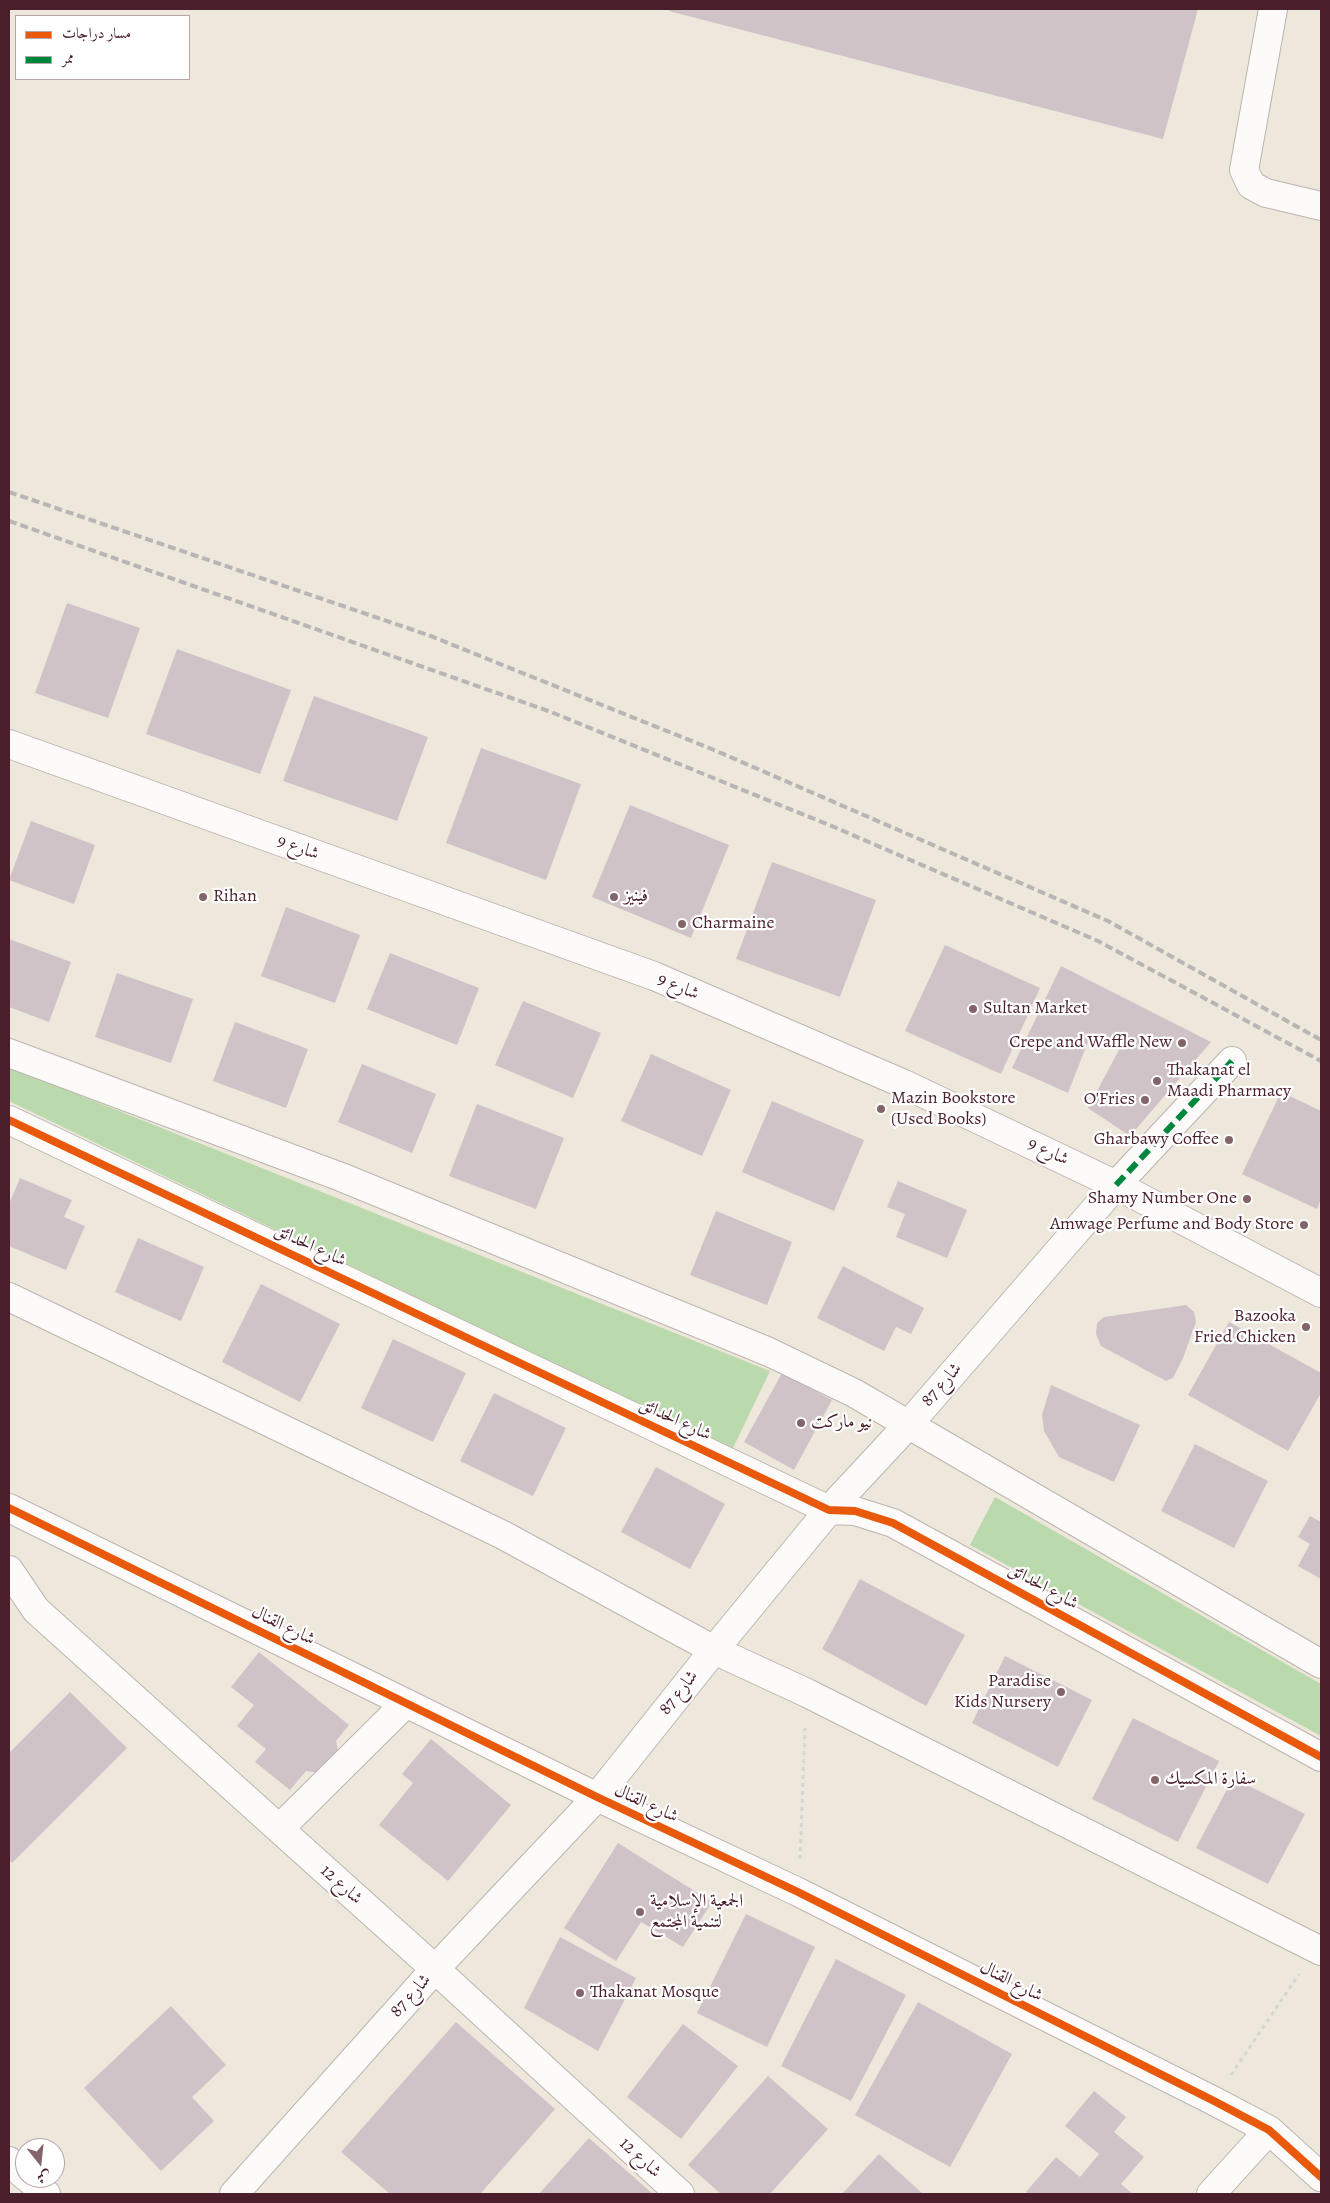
<!DOCTYPE html>
<meta charset="utf-8">
<style>
body{margin:0}
#map{position:relative;width:1330px;height:2203px;overflow:hidden;background:#ede7dc;font-family:Alegreya,Amiri,serif}
canvas{display:block}
.frame{position:absolute;inset:0;border:10px solid #4a1f2b;pointer-events:none}
.legend{position:absolute;left:15px;top:15px;width:175px;height:65px;box-sizing:border-box;background:#fff;border:1px solid #b7a5aa;margin:0;padding:6px 9px;list-style:none;font-size:15px;color:#4a1f2b}
.legend li{display:flex;align-items:center;gap:10px;height:25px}
.legend b{width:25px;border:1px solid #b7a5aa}
.north{position:absolute;left:15px;top:2138px;width:50px;height:50px;box-sizing:border-box;background:#fff;border:1px solid #b7a5aa;border-radius:50%;rotate:164deg;font-size:14px;font-weight:700;line-height:20px;text-align:center;color:#4a1f2b}
.north::after{content:'';display:block;margin:auto;width:18px;height:22px;background:#836569;clip-path:polygon(50% 0,100% 100%,50% 72%,0 100%)}
</style>
<div id="map">
<canvas width="1330" height="2203"></canvas>
<div class="frame"></div>
<ul class="legend">
<li><b style="height:6px;background:#e8590c"></b>مسار دراجات</li>
<li><b style="height:6px;background:#00873e"></b>ممر</li>
</ul>
<div class="north">ش</div>
</div>
<script>
const context = document.querySelector('canvas').getContext('2d');
context.lineJoin = 'round';
function paint(path, color) {
  context.fillStyle = color;
  context.fill(path, 'evenodd');
}
function trace(path, color, width, dash) {
  context.strokeStyle = color;
  context.lineWidth = width;
  context.lineCap = dash ? 'butt' : 'round';
  context.setLineDash(dash || []);
  context.stroke(path);
}
function label(font, color, halo, rows, align = 'center') {
  context.font = font + ' Alegreya,Amiri,serif';
  context.lineWidth = 4.5;
  context.setLineDash([]);
  context.textBaseline = 'middle';
  context.strokeStyle = halo;
  context.fillStyle = color;
  for (const [text, x, y, turn = 0] of rows) {
    context.save();
    context.translate(x, y);
    context.rotate((+turn || 0) * Math.PI / 180);
    context.textAlign = isNaN(turn) ? turn : align;
    if (halo) context.strokeText(text, 0, 0);
    context.fillText(text, 0, 0);
    context.restore();
  }
}
paint(new Path2D(`
 M 9,1067 L 770,1371 L 732,1450 L 9,1101 Z
 M 995,1497 L 1321,1684 L 1321,1736 L 970,1545 Z`), '#badaad');
paint(new Path2D(`
 M 670,9 L 1198,9 L 1163,139 L 669,11 Z
 M 67,603 L 140,628 L 108,718 L 35,693 Z
 M 177,649 L 291,690 L 260,774 L 146,734 Z
 M 314,696 L 428,737 L 397,821 L 283,781 Z
 M 481,748 L 581,784 L 546,880 L 446,843 Z
 M 630,805 L 729,845 L 691,938 L 592,897 Z
 M 31,821 L 95,845 L 74,904 L 9,880 Z
 M 772,862 L 876,900 L 840,997 L 736,959 Z
 M 286,907 L 360,935 L 335,1003 L 261,976 Z
 M 9,939 L 71,962 L 49,1022 L 9,1007 Z
 M 945,945 L 1040,988 L 1001,1074 L 905,1031 Z
 M 390,953 L 479,988 L 457,1045 L 367,1009 Z
 M 1061,966 L 1211,1042 L 1130,1136 L 1088,1108 L 1121,1046 L 1091,1034 L 1068,1093 L 1012,1068 Z
 M 117,973 L 193,999 L 171,1063 L 95,1037 Z
 M 523,1001 L 601,1033 L 573,1098 L 495,1065 Z
 M 235,1022 L 308,1049 L 286,1108 L 213,1081 Z
 M 651,1054 L 731,1090 L 702,1156 L 621,1121 Z
 M 362,1064 L 436,1094 L 412,1153 L 338,1122 Z
 M 1281,1092 L 1321,1111 L 1321,1199 L 1317,1209 L 1242,1174 Z
 M 772,1101 L 864,1140 L 834,1211 L 742,1172 Z
 M 477,1104 L 564,1138 L 536,1209 L 449,1176 Z
 M 20,1178 L 72,1200 L 64,1217 L 85,1226 L 66,1270 L 9,1246 L 9,1204 Z
 M 898,1181 L 967,1210 L 947,1258 L 896,1237 L 905,1214 L 887,1207 Z
 M 716,1211 L 792,1242 L 767,1305 L 690,1275 Z
 M 138,1238 L 204,1267 L 181,1321 L 115,1292 Z
 M 843,1266 L 924,1308 L 911,1334 L 896,1327 L 884,1351 L 817,1318 Z
 M 261,1284 L 340,1324 L 300,1402 L 222,1362 Z
 M 1186,1305 L 1194,1312 L 1196,1322 L 1183,1358 L 1173,1378 L 1166,1381 L 1101,1346 L 1096,1334 L 1097,1323 L 1104,1317 Z
 M 1229,1322 L 1321,1373 L 1321,1393 L 1288,1451 L 1188,1395 Z
 M 393,1339 L 466,1373 L 433,1442 L 361,1408 Z
 M 782,1373 L 832,1400 L 794,1470 L 744,1442 Z
 M 1051,1385 L 1140,1425 L 1114,1482 L 1059,1457 L 1044,1431 L 1042,1415 Z
 M 494,1393 L 566,1428 L 533,1496 L 460,1461 Z
 M 1195,1444 L 1268,1481 L 1234,1548 L 1161,1511 Z
 M 656,1467 L 725,1504 L 690,1569 L 621,1532 Z
 M 1310,1516 L 1321,1522 L 1321,1579 L 1298,1566 L 1310,1544 L 1298,1537 Z
 M 860,1579 L 965,1635 L 926,1706 L 822,1649 Z
 M 259,1652 L 349,1725 L 336,1741 L 340,1759 L 324,1774 L 306,1771 L 290,1790 L 255,1762 L 266,1749 L 237,1726 L 254,1705 L 231,1687 Z
 M 1005,1656 L 1092,1700 L 1058,1767 L 972,1723 Z
 M 70,1692 L 127,1748 L 12,1863 L 9,1860 L 9,1753 Z
 M 1133,1718 L 1219,1761 L 1178,1842 L 1092,1799 Z
 M 431,1739 L 511,1805 L 448,1881 L 379,1825 L 413,1783 L 402,1774 Z
 M 1233,1778 L 1305,1814 L 1268,1884 L 1196,1848 Z
 M 618,1843 L 712,1902 L 683,1947 L 641,1922 L 616,1961 L 564,1928 Z
 M 746,1914 L 815,1947 L 767,2047 L 697,2013 Z
 M 560,1937 L 636,1978 L 598,2051 L 524,2008 Z
 M 836,1959 L 906,1995 L 851,2101 L 781,2066 Z
 M 918,2002 L 1012,2054 L 950,2167 L 855,2115 Z
 M 171,2006 L 226,2065 L 192,2097 L 214,2121 L 161,2171 L 84,2088 Z
 M 456,2022 L 555,2109 L 480,2194 L 390,2194 L 341,2152 Z
 M 683,2024 L 738,2066 L 681,2139 L 627,2097 Z
 M 768,2076 L 828,2129 L 770,2194 L 721,2194 L 688,2165 Z
 M 1094,2091 L 1126,2117 L 1114,2132 L 1144,2157 L 1121,2184 L 1133,2194 L 1029,2194 L 1026,2192 L 1056,2157 L 1080,2177 L 1099,2154 L 1065,2126 Z
 M 589,2138 L 653,2194 L 539,2194 Z
 M 879,2154 L 923,2194 L 842,2194 Z`), '#d0c3c8');
const minor = new Path2D(`
 M 1273,9 L 1244,170 L 1251,185 L 1266,193 L 1321,206
 M 9,744 L 654,976 L 904,1084 L 1116,1185 L 1321,1293
 M 9,1053 L 341,1177 L 769,1352 L 854,1393 L 1321,1664
 M 9,1120 L 829,1510 L 855,1511 L 893,1523 L 1321,1757
 M 9,1297 L 503,1535 L 714,1650 L 807,1693 L 1321,1951
 M 9,1508 L 597,1797 L 798,1892 L 1214,2101 L 1269,2130 L 1321,2177
 M 9,1570 L 36,1610 L 435,1969 L 680,2194
 M 279,1829 L 406,1703
 M 9,2161 L 25,2176
 M 28,2178 L 46,2194
 M 234,2194 L 435,1969 L 597,1797 L 714,1650 L 829,1510 L 908,1425 L 1116,1185 L 1232,1061
 M 1211,2194 L 1269,2130`);
trace(minor, '#bdb4af', 30);
trace(new Path2D(`
 M 800,1859 L 805,1728
 M 1231,2075 L 1299,1974`), '#d9d4d2', 3, [4, 4]);
trace(minor, '#fcfbfa', 28);
trace(new Path2D(`
 M 9,492 L 428,635 L 714,750 L 1108,921 L 1321,1040
 M 9,521 L 551,712 L 834,827 L 1098,941 L 1321,1061`), '#bab4b4', 4, [8, 4]);
trace(new Path2D(`
 M 1116,1185 L 1232,1061`), '#00873e', 6, [12, 6]);
trace(new Path2D(`
 M 9,1120 L 829,1510 L 855,1511 L 893,1523 L 1321,1757
 M 9,1508 L 597,1797 L 798,1892 L 1214,2101 L 1269,2130 L 1321,2177`), '#e8590c', 8);
for (const [x, y, r, color] of [
 [203,897,5,"#836569"],
 [614,897,5,"#836569"],
 [682,924,5,"#836569"],
 [973,1009,5,"#836569"],
 [1182,1043,5,"#836569"],
 [1157,1081,5,"#836569"],
 [1145,1100,5,"#836569"],
 [881,1109,5,"#836569"],
 [1229,1140,5,"#836569"],
 [1247,1199,5,"#836569"],
 [1304,1225,5,"#836569"],
 [1306,1327,5,"#836569"],
 [801,1423,5,"#836569"],
 [1061,1692,5,"#836569"],
 [1155,1780,5,"#836569"],
 [640,1912,5,"#836569"],
 [580,1993,5,"#836569"]
]) {
  const dot = new Path2D();
  dot.arc(x, y, r, 0, 2 * Math.PI);
  context.fillStyle = color;
  context.fill(dot);
  trace(dot, '#fff', 2);
}
label('18px', '#4a1f2b', '#fff', [
 ["شارع 9",298,848,20],
 ["شارع 9",678,987,23],
 ["شارع 9",1048,1152,25],
 ["شارع الحدائق",310,1246,25],
 ["شارع 87",942,1385,-49],
 ["شارع الحدائق",675,1420,25],
 ["شارع الحدائق",1043,1587,29],
 ["شارع القنال",283,1626,26],
 ["شارع 87",679,1693,-52],
 ["شارع القنال",646,1804,25],
 ["شارع 12",341,1885,42],
 ["شارع القنال",1011,1982,27],
 ["شارع 87",411,1996,-48],
 ["شارع 12",640,2158,43]
]);
label('18px', '#4a1f2b', '#fff', [
 ["Rihan",213,897],
 ["فينيز",624,897],
 ["Charmaine",692,924],
 ["Sultan Market",983,1009],
 ["Crepe and Waffle New",1172,1043,"right"],
 ["Thakanat el",1167,1071],
 ["Maadi Pharmacy",1167,1092],
 ["Mazin Bookstore",891,1099],
 ["(Used Books)",891,1120],
 ["O'Fries",1135,1100,"right"],
 ["Gharbawy Coffee",1219,1140,"right"],
 ["Shamy Number One",1237,1199,"right"],
 ["Amwage Perfume and Body Store",1294,1225,"right"],
 ["Bazooka",1296,1317,"right"],
 ["Fried Chicken",1296,1338,"right"],
 ["نيو ماركت",811,1423],
 ["Paradise",1051,1682,"right"],
 ["Kids Nursery",1051,1703,"right"],
 ["سفارة المكسيك",1165,1780],
 ["الجمعية الإسلامية",650,1902],
 ["لتنمية المجتمع",650,1923],
 ["Thakanat Mosque",590,1993]
], 'left');
</script>
